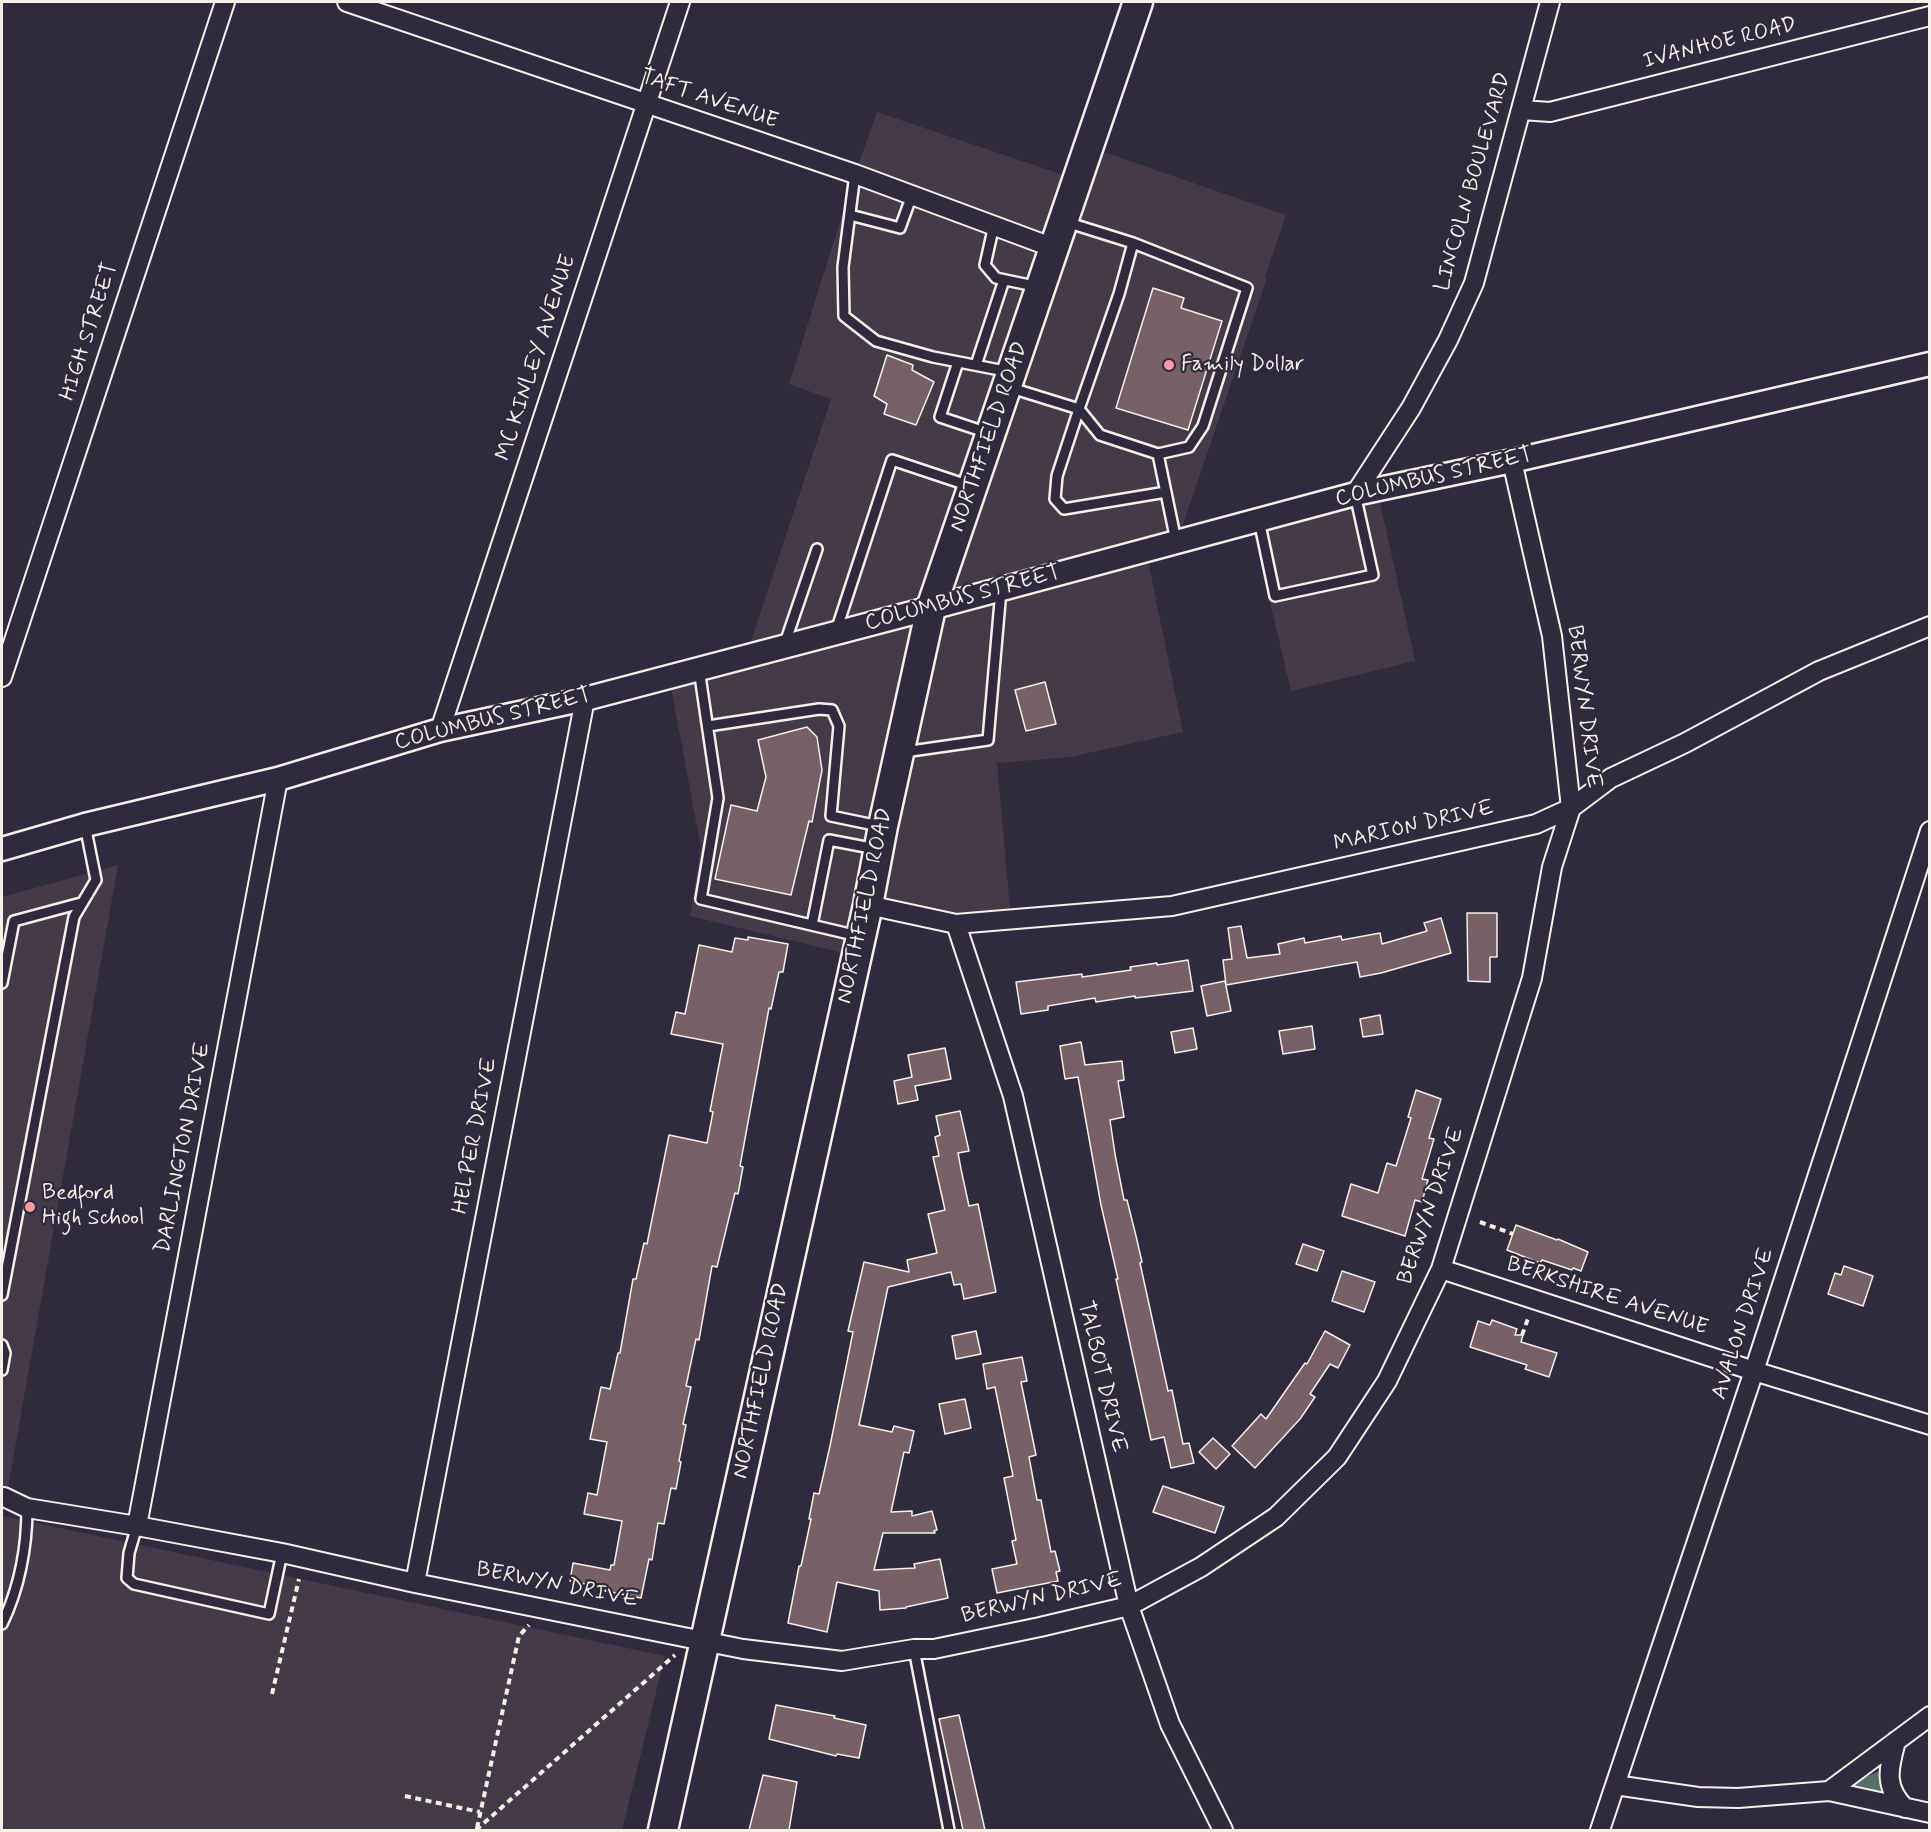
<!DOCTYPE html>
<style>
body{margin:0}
#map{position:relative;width:1931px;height:1832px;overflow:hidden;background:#2f2a3d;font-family:Mynerve,sans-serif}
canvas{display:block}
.frame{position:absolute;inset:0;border:3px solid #f4f1e8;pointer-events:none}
</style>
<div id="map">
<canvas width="1931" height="1832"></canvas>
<div class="frame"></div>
</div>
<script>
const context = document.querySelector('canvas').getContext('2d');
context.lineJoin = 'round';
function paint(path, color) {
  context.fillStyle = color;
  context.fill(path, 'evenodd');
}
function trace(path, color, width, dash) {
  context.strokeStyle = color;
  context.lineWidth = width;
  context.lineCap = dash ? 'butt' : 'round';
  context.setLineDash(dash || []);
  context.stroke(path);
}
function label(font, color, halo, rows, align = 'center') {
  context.font = font + ' Mynerve,sans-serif';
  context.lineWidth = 4.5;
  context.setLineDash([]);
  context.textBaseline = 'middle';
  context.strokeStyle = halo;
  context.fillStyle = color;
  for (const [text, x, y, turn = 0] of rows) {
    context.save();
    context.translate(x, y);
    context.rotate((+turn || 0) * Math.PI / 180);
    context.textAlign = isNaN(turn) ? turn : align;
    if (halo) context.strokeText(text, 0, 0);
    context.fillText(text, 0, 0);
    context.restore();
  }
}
paint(new Path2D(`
 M 877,112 L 1078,180 L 1089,147 L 1286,215 L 1265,277 L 1267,278 L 1177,542 L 1146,551 L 1183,732 L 1070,757 L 997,763 L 1011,920 L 956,924 L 868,905 L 856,956 L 690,916 L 701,848 L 669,677 L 746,656 L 831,399 L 789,384 L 855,174 Z
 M 1377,489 L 1415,661 L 1291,691 L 1251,522 Z
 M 118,865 L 3,1516 L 665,1656 L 622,1830 L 2,1830 L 2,897 Z`), '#453a4a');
paint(new Path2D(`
 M 1879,1771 L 1881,1772 L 1884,1793 L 1854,1789 L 1851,1787 L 1853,1783 Z`), '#586e68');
const building = new Path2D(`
 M 1153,288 L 1184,298 L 1181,308 L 1222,321 L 1188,430 L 1116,408 Z
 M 887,355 L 913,365 L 912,370 L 934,382 L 916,425 L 884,414 L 887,404 L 874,396 Z
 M 1045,682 L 1056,724 L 1026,731 L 1015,690 Z
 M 807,727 L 817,737 L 822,770 L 812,822 L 809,821 L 791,895 L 715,879 L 731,805 L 757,811 L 766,777 L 758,740 Z
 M 1467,913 L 1497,913 L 1497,957 L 1490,957 L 1490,982 L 1468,981 Z
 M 1441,918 L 1451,953 L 1381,973 L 1360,977 L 1357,962 L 1226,985 L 1223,960 L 1232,959 L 1228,928 L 1241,926 L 1247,958 L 1280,954 L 1278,944 L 1304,938 L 1305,943 L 1341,936 L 1342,940 L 1380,933 L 1382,944 L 1427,931 L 1424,923 Z
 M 748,937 L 788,944 L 783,972 L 779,972 L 771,1009 L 769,1008 L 740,1166 L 743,1167 L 738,1194 L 735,1193 L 717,1267 L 712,1266 L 699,1340 L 696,1339 L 686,1386 L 691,1387 L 683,1424 L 686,1425 L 679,1461 L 681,1462 L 676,1489 L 671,1488 L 664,1524 L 658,1523 L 652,1560 L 649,1559 L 641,1598 L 605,1591 L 606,1588 L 570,1581 L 573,1563 L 610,1570 L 611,1565 L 614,1565 L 622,1521 L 584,1514 L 588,1493 L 597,1495 L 607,1442 L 590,1439 L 601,1387 L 610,1389 L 618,1353 L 620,1353 L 633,1279 L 636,1279 L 644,1243 L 647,1244 L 669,1135 L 707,1143 L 713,1112 L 710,1111 L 723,1044 L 671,1034 L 676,1012 L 685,1014 L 699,945 L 732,952 L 735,938 L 748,940 Z
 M 1188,960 L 1193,991 L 1135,998 L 1135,996 L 1096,1002 L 1095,998 L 1048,1006 L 1048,1010 L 1021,1014 L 1016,982 L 1082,974 L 1082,977 L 1131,970 L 1130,967 L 1157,963 L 1157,965 Z
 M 1225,981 L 1231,1011 L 1207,1016 L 1201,986 Z
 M 1380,1015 L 1383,1034 L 1363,1037 L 1360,1019 Z
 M 1312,1026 L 1315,1049 L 1283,1054 L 1279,1031 Z
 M 1193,1028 L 1197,1049 L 1175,1053 L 1171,1032 Z
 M 1081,1042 L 1085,1065 L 1122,1061 L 1124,1080 L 1118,1081 L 1124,1117 L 1110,1120 L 1115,1154 L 1124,1200 L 1127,1200 L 1136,1236 L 1142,1262 L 1140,1263 L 1168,1391 L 1172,1390 L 1183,1444 L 1189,1443 L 1194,1463 L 1171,1468 L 1164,1437 L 1151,1440 L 1116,1279 L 1118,1279 L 1101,1205 L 1078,1077 L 1065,1079 L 1060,1046 Z
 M 945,1048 L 951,1079 L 915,1086 L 918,1100 L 898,1104 L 894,1081 L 912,1077 L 908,1055 Z
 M 1416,1090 L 1441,1099 L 1429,1138 L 1434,1139 L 1422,1179 L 1428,1180 L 1422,1202 L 1415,1200 L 1405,1236 L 1342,1216 L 1351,1184 L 1378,1193 L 1387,1163 L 1396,1166 L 1411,1118 L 1408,1117 Z
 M 960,1111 L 969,1151 L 958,1153 L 961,1169 L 969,1206 L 978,1204 L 996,1292 L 964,1299 L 961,1284 L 954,1285 L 951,1272 L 888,1287 L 859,1425 L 892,1432 L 894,1426 L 914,1431 L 909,1453 L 904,1452 L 891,1512 L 912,1511 L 912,1516 L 932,1511 L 937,1530 L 934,1531 L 935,1533 L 883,1533 L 874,1570 L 915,1568 L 914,1564 L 940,1559 L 948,1598 L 906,1607 L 906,1608 L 880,1610 L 879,1591 L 837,1582 L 827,1632 L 788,1623 L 799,1566 L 801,1566 L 811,1519 L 809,1519 L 814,1493 L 819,1494 L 830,1446 L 853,1332 L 848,1331 L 864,1262 L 909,1272 L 907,1260 L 937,1253 L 928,1214 L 945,1210 L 933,1157 L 939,1156 L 935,1137 L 940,1135 L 936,1116 Z
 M 1516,1225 L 1557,1240 L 1558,1239 L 1588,1252 L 1581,1271 L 1573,1268 L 1572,1270 L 1542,1260 L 1540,1263 L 1507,1250 Z
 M 1303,1244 L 1324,1251 L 1317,1271 L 1296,1264 Z
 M 1844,1266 L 1873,1276 L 1863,1306 L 1828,1294 L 1835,1273 L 1841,1275 Z
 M 1342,1271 L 1375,1282 L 1364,1312 L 1332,1301 Z
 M 1492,1320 L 1517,1329 L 1515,1335 L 1523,1335 L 1521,1342 L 1557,1353 L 1549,1377 L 1525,1369 L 1527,1365 L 1470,1347 L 1478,1321 L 1490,1325 Z
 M 976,1331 L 981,1354 L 956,1359 L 952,1336 Z
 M 1325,1331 L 1350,1345 L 1338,1368 L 1330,1364 L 1310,1394 L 1315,1397 L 1300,1419 L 1255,1468 L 1232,1446 L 1261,1414 L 1266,1419 L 1305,1363 L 1307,1364 Z
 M 1022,1357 L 1027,1381 L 1021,1382 L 1036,1455 L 1029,1457 L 1037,1500 L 1041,1500 L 1051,1552 L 1055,1551 L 1060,1571 L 1056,1572 L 1058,1581 L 997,1593 L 992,1569 L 1017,1564 L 1012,1541 L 1016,1540 L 1004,1478 L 1013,1476 L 995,1387 L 987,1389 L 983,1364 Z
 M 965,1399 L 971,1428 L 945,1434 L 939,1404 Z
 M 1213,1438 L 1230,1454 L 1216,1469 L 1199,1452 Z
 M 1163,1486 L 1224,1507 L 1215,1533 L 1153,1512 Z
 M 776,1705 L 835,1716 L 834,1718 L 866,1725 L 859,1758 L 837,1754 L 836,1756 L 769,1739 Z
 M 959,1715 L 985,1830 L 963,1830 L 939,1719 Z
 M 763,1775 L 797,1782 L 789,1830 L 749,1830 Z`);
paint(building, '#786067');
trace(building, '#f4f1e8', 1.5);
const service = new Path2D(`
 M 855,174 L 843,267 L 844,316 L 876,341 L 933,357 L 1010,372
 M 850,215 L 900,228 L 912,195
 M 994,225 L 985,265 L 996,278 L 1039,287
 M 1133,243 L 1247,288 L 1203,426 L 1189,447 L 1158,454
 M 958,362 L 940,417 L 988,433
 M 976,365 L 1004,280
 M 1008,387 L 1079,409 L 1119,294 L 1133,243 L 1066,222
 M 1079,409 L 1057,476 L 1055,499 L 1064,509 L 1166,492
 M 1079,409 L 1100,435 L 1158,454 L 1176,541
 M 1259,520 L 1275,596 L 1373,575 L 1355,494
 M 836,631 L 892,460 L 970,486
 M 785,643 L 817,549
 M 699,669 L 718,798 L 701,899 L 858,936
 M 708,726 L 819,709 L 832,710 L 839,726 L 831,816 L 879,826
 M 904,752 L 988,740 L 1001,590
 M 812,925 L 829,840 L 876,849
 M 2,983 L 14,921 L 81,903
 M 2,1295 L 74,917 L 96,880 L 85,825
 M 2,1345 L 5,1353 L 2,1370
 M 137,1526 L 129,1553 L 127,1578 L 134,1584 L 269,1614 L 282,1553
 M 2,1624 C 19,1589 27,1547 27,1508
 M 914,1649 L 949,1830`);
const minor = new Path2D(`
 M 347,2 L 855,174 L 1054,248
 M 1522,110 L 1550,112 L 1930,16
 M 1355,494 L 1411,408 L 1448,340 L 1474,283 L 1550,2
 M 2,677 L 225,2
 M 440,730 L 680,2
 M 868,905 L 956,924 L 1172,906 L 1536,824 L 1571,808 L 1611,778 L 1685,743 L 1819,671 L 1930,626
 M 956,924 L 1013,1096 L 1129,1606 L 1170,1724 L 1223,1830
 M 1441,1269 L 1754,1371 L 1930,1425
 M 4,1497 L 27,1508 L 137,1526 L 282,1553 L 415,1583 L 743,1649 L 842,1661 L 914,1649 L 934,1649 L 1040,1627 L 1129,1606 L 1201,1567 L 1276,1517 L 1337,1457 L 1387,1381 L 1441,1269 L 1532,978 L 1552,867 L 1571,808 L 1552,636 L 1512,461
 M 137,1526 L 278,779
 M 415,1583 L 585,699
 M 1896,1741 C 1889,1768 1883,1786 1905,1808
 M 1615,1785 L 1698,1797 L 1738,1798 L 1829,1791 L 1930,1716
 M 1829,1791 L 1930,1813
 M 1600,1830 L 1754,1371 L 1930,831`);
const tertiary = new Path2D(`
 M 2,849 L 85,825 L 278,779 L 440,730 L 585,699 L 931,608 L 1355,494 L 1512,461 L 1930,364`);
const primary = new Path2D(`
 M 663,1830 L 868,905 L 883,826 L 931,608 L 1138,2`);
trace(service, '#f4f1e8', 14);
trace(minor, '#f4f1e8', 22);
trace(tertiary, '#f4f1e8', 27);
trace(primary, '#f4f1e8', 33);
trace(new Path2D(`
 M 1480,1222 L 1513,1234
 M 1522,1335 L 1529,1316
 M 272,1694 L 299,1579
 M 405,1796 L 480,1812
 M 477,1828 L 519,1636 L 529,1625
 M 476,1830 L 675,1655`), '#f4f1e8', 4, [6, 4.5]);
trace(service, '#2f2a3d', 9);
trace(minor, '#2f2a3d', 18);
trace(tertiary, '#2f2a3d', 22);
trace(primary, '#2f2a3d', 28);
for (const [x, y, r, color] of [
 [1169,365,6,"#ff9aa2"],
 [30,1207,6,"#ff9aa2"]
]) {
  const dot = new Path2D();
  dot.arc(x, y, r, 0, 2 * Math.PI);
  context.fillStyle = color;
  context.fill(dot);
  trace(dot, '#2f2a3d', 2);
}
label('22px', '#f4f1e8', '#2f2a3d', [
 ["IVANHOE ROAD",1720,44,-14],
 ["TAFT AVENUE",709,100,19],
 ["LINCOLN BOULEVARD",1474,182,-74],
 ["HIGH STREET",90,332,-72],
 ["MC KINLEY AVENUE",537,358,-72],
 ["NORTHFIELD ROAD",990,437,-71],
 ["COLUMBUS STREET",1434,478,-13],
 ["COLUMBUS STREET",963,599,-15],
 ["BERWYN DRIVE",1583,707,83],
 ["COLUMBUS STREET",493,720,-14],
 ["MARION DRIVE",1414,827,-13],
 ["NORTHFIELD ROAD",866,906,-78],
 ["HELPER DRIVE",476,1136,-79],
 ["DARLINGTON DRIVE",184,1148,-79],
 ["BERWYN DRIVE",1432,1206,-71],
 ["BERKSHIRE AVENUE",1607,1297,18],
 ["AVALON DRIVE",1744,1324,-72],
 ["TALBOT DRIVE",1101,1377,77],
 ["NORTHFIELD ROAD",762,1381,-78],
 ["BERWYN DRIVE",557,1586,11],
 ["BERWYN DRIVE",1042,1599,-13]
]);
label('22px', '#f4f1e8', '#2f2a3d', [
 ["Family Dollar",1181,365],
 ["Bedford",42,1194],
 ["High School",42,1219]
], 'left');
</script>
